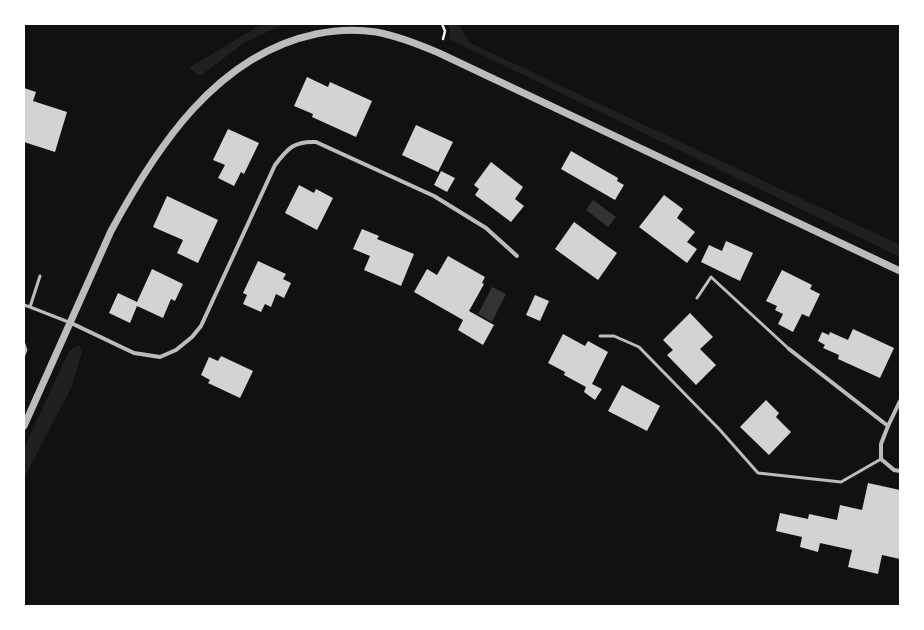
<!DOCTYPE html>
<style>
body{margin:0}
#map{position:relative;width:924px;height:630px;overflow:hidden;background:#111;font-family:"Open Sans",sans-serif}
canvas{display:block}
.frame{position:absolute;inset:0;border:25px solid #fff;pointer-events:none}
</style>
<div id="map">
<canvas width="924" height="630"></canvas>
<div class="frame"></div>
</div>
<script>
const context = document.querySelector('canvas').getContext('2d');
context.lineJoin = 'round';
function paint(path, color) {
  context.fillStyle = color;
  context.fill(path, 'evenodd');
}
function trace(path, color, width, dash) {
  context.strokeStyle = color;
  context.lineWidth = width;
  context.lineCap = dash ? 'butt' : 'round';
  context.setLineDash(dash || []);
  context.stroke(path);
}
paint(new Path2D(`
 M 262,24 L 284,24 L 244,43 L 200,76 L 189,68 Z
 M 448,24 L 458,24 L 470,43 L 900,245 L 900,257 L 449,39 L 450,31 Z
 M 79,345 L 82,352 L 71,388 L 24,478 L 24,448 L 69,351 Z`), '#202020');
paint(new Path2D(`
 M 593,200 L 616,217 L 608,227 L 586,210 Z
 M 492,287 L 506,294 L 492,322 L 478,314 Z`), '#333');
paint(new Path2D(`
 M 307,77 L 328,87 L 330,82 L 372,101 L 356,137 L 312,117 L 313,114 L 294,106 Z
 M 24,88 L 36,92 L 33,101 L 67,112 L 55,152 L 24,142 Z
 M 416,125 L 453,142 L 438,172 L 402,155 Z
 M 228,129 L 259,143 L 244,174 L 241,172 L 234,186 L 218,178 L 225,165 L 213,160 Z
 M 571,151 L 618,178 L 617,181 L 624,185 L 615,200 L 561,169 Z
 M 491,162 L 523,187 L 515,199 L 524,206 L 511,222 L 475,195 L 479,189 L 474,185 Z
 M 441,171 L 455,178 L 447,192 L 434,185 Z
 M 299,185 L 314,193 L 316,189 L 333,198 L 317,230 L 285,213 Z
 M 664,195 L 683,209 L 677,218 L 695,232 L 687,242 L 697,249 L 687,263 L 639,227 Z
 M 167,196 L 218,220 L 198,263 L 177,253 L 183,240 L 153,227 Z
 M 574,222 L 617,253 L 598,280 L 555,249 Z
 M 362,229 L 379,236 L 377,239 L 414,254 L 401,286 L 364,270 L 370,256 L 353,249 Z
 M 726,241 L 753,253 L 740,281 L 701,262 L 709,245 L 722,251 Z
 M 448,256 L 485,277 L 482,283 L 484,284 L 469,311 L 494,325 L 483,345 L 458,330 L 463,320 L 414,292 L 427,269 L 437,275 Z
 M 258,261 L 286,274 L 283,279 L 291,283 L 284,298 L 276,294 L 271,307 L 265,304 L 261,312 L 243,304 L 247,295 L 243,293 Z
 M 152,269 L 183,284 L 175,301 L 171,299 L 163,318 L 137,306 L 130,323 L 109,313 L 118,293 L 137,302 Z
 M 782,270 L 812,285 L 810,289 L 820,294 L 809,317 L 802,314 L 793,332 L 778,324 L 783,314 L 775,310 L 777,306 L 766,301 Z
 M 535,295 L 549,301 L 540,321 L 526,315 Z
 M 690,313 L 713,337 L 700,349 L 716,365 L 696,385 L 667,355 L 673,350 L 663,340 Z
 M 853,329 L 894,348 L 880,378 L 838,359 L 839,355 L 823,348 L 825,345 L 818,341 L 822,332 L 829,335 L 830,332 L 848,340 Z
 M 563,334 L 585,346 L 588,341 L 608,352 L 592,384 L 602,389 L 595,400 L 584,392 L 586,387 L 564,375 L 565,372 L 548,363 Z
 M 221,356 L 253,371 L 240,398 L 208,383 L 210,380 L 201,375 L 209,357 L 218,361 Z
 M 622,385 L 660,406 L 647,431 L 608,411 Z
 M 766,400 L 779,413 L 776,417 L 791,432 L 769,455 L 740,427 Z
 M 868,483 L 900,490 L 900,559 L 882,555 L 878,574 L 848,567 L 852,550 L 820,543 L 818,552 L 800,547 L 802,537 L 776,531 L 780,513 L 808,519 L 809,514 L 837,520 L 840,505 L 862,510 Z`), '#d3d3d3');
trace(new Path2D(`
 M 442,24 L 445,31 L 443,39`), '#f5f5f5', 2.5);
trace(new Path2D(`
 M 40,276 L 30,307 L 71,323
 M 697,298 L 711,277 L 789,349
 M 24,305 L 30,307
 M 600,336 L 614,336 L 639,347 L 720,430 L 758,473 L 841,482 L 881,459
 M 24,344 L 26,350 L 24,355`), '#bcbcbc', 3);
trace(new Path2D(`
 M 71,323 L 134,353 L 160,357 L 176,350 L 192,337 L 201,326 L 275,165 C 288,148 294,141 316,142 L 434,196 L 486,228 L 517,256
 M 789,349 L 888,426
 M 900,401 L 888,426 L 881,444 L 881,459 L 894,470 L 900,471`), '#bcbcbc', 4);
trace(new Path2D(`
 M 24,426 L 111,231 C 156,148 216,55 316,34 C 335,30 356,29 376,32 C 398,36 418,44 439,53 L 900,271`), '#bcbcbc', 7);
</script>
